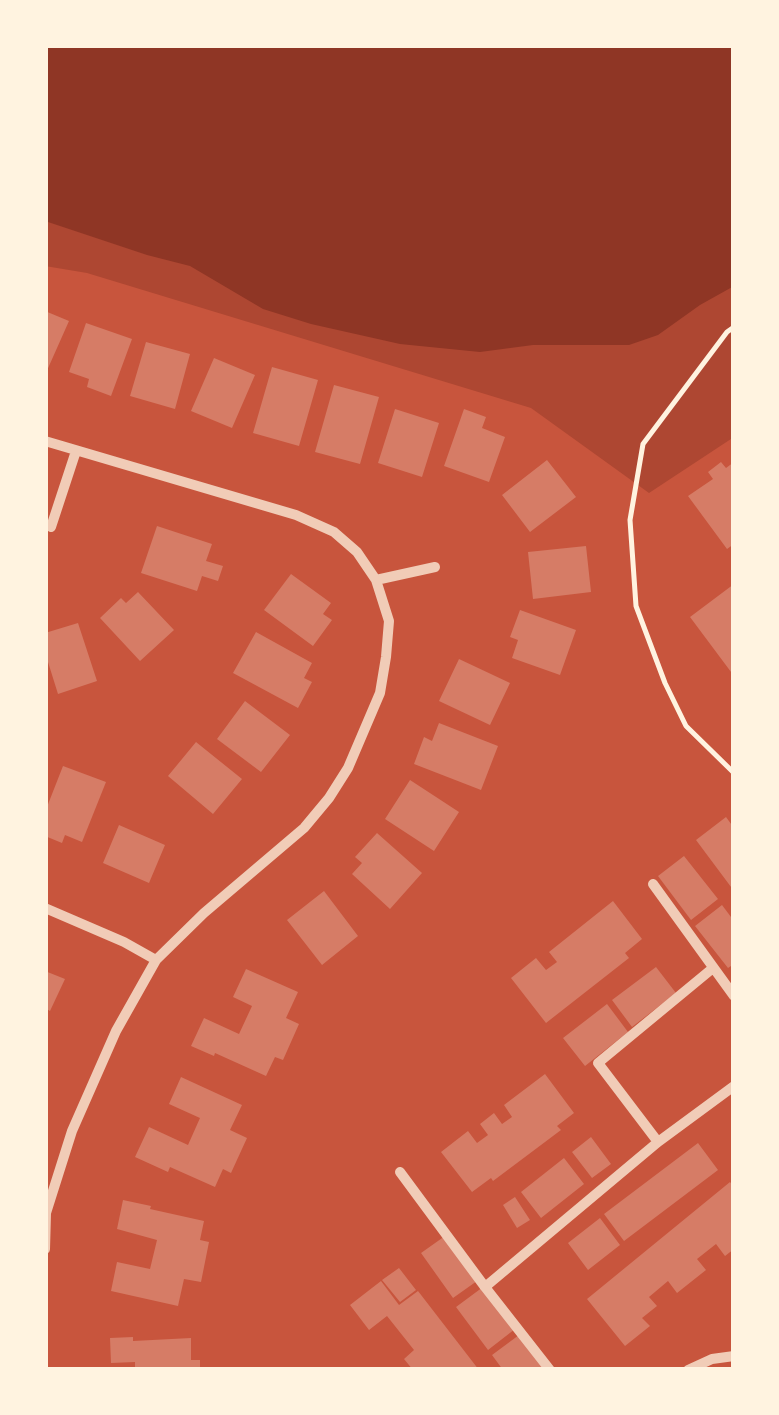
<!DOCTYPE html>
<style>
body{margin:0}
#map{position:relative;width:779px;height:1415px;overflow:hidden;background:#c8553d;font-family:Quicksand,sans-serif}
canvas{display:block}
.frame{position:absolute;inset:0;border:48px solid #fff3e0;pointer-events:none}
</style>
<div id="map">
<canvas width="779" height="1415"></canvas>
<div class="frame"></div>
</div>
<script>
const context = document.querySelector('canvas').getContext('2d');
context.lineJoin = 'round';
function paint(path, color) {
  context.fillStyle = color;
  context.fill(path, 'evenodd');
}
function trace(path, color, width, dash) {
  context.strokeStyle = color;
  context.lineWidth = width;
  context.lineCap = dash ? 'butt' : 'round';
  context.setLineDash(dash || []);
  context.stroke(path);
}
paint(new Path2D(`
 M 45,45 L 734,45 L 734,437 L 649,493 L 531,408 L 87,273 L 45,266 Z`), '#ae4732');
paint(new Path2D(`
 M 45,45 L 734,45 L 734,286 L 700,305 L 658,335 L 629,345 L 533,345 L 480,352 L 400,344 L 311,324 L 263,309 L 190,266 L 147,255 L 45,221 Z`), '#8f3625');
paint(new Path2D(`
 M 45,311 L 69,321 L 45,375 Z
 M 86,323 L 132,339 L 111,396 L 87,387 L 89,379 L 69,372 Z
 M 146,342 L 190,354 L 175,409 L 130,396 Z
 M 214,358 L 255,375 L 232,428 L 191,411 Z
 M 272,367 L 318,380 L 299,446 L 253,433 Z
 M 334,385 L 379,397 L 360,464 L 315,452 Z
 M 395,409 L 439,423 L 422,477 L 378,463 Z
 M 464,409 L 486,417 L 482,428 L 505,437 L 489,482 L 444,466 Z
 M 547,460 L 576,497 L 530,532 L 502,495 Z
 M 721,462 L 726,468 L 734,462 L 734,544 L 727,549 L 688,496 L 713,479 L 708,472 Z
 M 157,526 L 212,544 L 206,561 L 223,566 L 218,581 L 202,576 L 197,591 L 141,573 Z
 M 586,546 L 591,592 L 533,599 L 528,552 Z
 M 291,574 L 331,603 L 323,614 L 332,620 L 313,646 L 264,610 Z
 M 734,584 L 734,676 L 690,617 Z
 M 138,592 L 174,630 L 140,661 L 100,618 L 121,598 L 126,603 Z
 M 520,610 L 576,630 L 560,675 L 512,658 L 518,640 L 510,637 Z
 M 78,623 L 97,681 L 58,694 L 48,662 L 45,663 L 45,633 Z
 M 256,632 L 312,663 L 304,678 L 312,682 L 298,708 L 233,673 Z
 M 459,659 L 510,683 L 490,725 L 439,701 Z
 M 245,701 L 290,735 L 261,772 L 217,739 Z
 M 439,723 L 498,746 L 481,790 L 414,764 L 424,737 L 432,741 Z
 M 196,742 L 242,779 L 213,814 L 168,776 Z
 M 63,766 L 106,782 L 82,842 L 65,835 L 62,843 L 45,836 L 45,812 Z
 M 410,780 L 459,812 L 434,851 L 385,819 Z
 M 726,817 L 734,828 L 734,891 L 696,840 Z
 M 119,825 L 165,845 L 149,883 L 103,863 Z
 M 377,833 L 422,873 L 390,909 L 352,874 L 362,863 L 355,857 Z
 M 684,856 L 718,899 L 691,920 L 658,876 Z
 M 324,891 L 358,936 L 322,965 L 287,920 Z
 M 613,901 L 642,939 L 625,953 L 629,958 L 546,1023 L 511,978 L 536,958 L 546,970 L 557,962 L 549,952 Z
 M 722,905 L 734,921 L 734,964 L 728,968 L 695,926 Z
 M 656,967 L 676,993 L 632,1027 L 612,1000 Z
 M 246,969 L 298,992 L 286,1018 L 299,1024 L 283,1060 L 275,1057 L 266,1076 L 215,1053 L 214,1056 L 191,1046 L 204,1018 L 239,1034 L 252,1006 L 233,997 Z
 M 45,971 L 65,979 L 50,1011 L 45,1008 Z
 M 607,1004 L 628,1032 L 585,1066 L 563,1038 Z
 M 545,1074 L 574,1113 L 557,1126 L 561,1130 L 493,1181 L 491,1178 L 472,1192 L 441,1152 L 468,1131 L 477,1143 L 488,1135 L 480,1124 L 494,1113 L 502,1124 L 512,1117 L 504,1105 Z
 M 181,1077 L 242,1105 L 230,1130 L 247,1138 L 231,1173 L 223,1169 L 215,1187 L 170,1167 L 168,1172 L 135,1157 L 149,1127 L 188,1145 L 200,1118 L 169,1104 Z
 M 591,1137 L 611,1164 L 592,1178 L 572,1152 Z
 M 698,1143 L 718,1170 L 624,1241 L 604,1214 Z
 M 564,1158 L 584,1184 L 541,1218 L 521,1192 Z
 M 730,1182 L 734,1187 L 734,1249 L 725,1256 L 716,1244 L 697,1259 L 706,1270 L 677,1293 L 668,1281 L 649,1297 L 657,1306 L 642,1318 L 650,1326 L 625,1346 L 587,1299 Z
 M 515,1197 L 530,1220 L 517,1228 L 503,1205 Z
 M 123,1200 L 151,1206 L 150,1209 L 204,1221 L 200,1240 L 209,1242 L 201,1282 L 184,1279 L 178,1306 L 111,1291 L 117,1262 L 150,1269 L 157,1240 L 117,1229 Z
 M 600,1218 L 620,1245 L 588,1270 L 568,1243 Z
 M 445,1236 L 477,1281 L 453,1298 L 421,1253 Z
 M 399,1268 L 416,1290 L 400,1302 L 382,1280 Z
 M 381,1281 L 399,1305 L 418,1291 L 479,1370 L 413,1370 L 404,1359 L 414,1350 L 387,1316 L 369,1330 L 350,1305 Z
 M 483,1287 L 515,1329 L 488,1350 L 456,1307 Z
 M 519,1335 L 546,1370 L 503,1370 L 492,1355 Z
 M 133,1337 L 133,1341 L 191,1338 L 191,1360 L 200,1360 L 200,1370 L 135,1370 L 135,1362 L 111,1363 L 110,1338 Z`), '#d67c66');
trace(new Path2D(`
 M 734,327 L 727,332 L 643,444 L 630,520 L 636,606 L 665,683 L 686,726 L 734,773`), '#fff3e0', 5);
trace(new Path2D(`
 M 45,441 L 296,515 L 334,532 L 357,552 L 376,580 L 389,621 L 386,657 L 380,693 L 348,768 L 329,798 L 304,828 L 204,913 L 156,960 L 116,1031 L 72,1131 L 46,1213 L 45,1249
 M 51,527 L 76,451
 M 376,580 L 435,567
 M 653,884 L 734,996
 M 45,908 L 124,942 L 156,960
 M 658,1142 L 598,1063 L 713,968
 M 400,1172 L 485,1287 L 550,1370
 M 485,1287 L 658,1142 L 734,1086
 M 688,1370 L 712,1359 L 734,1356`), '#f1ccb7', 10);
</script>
